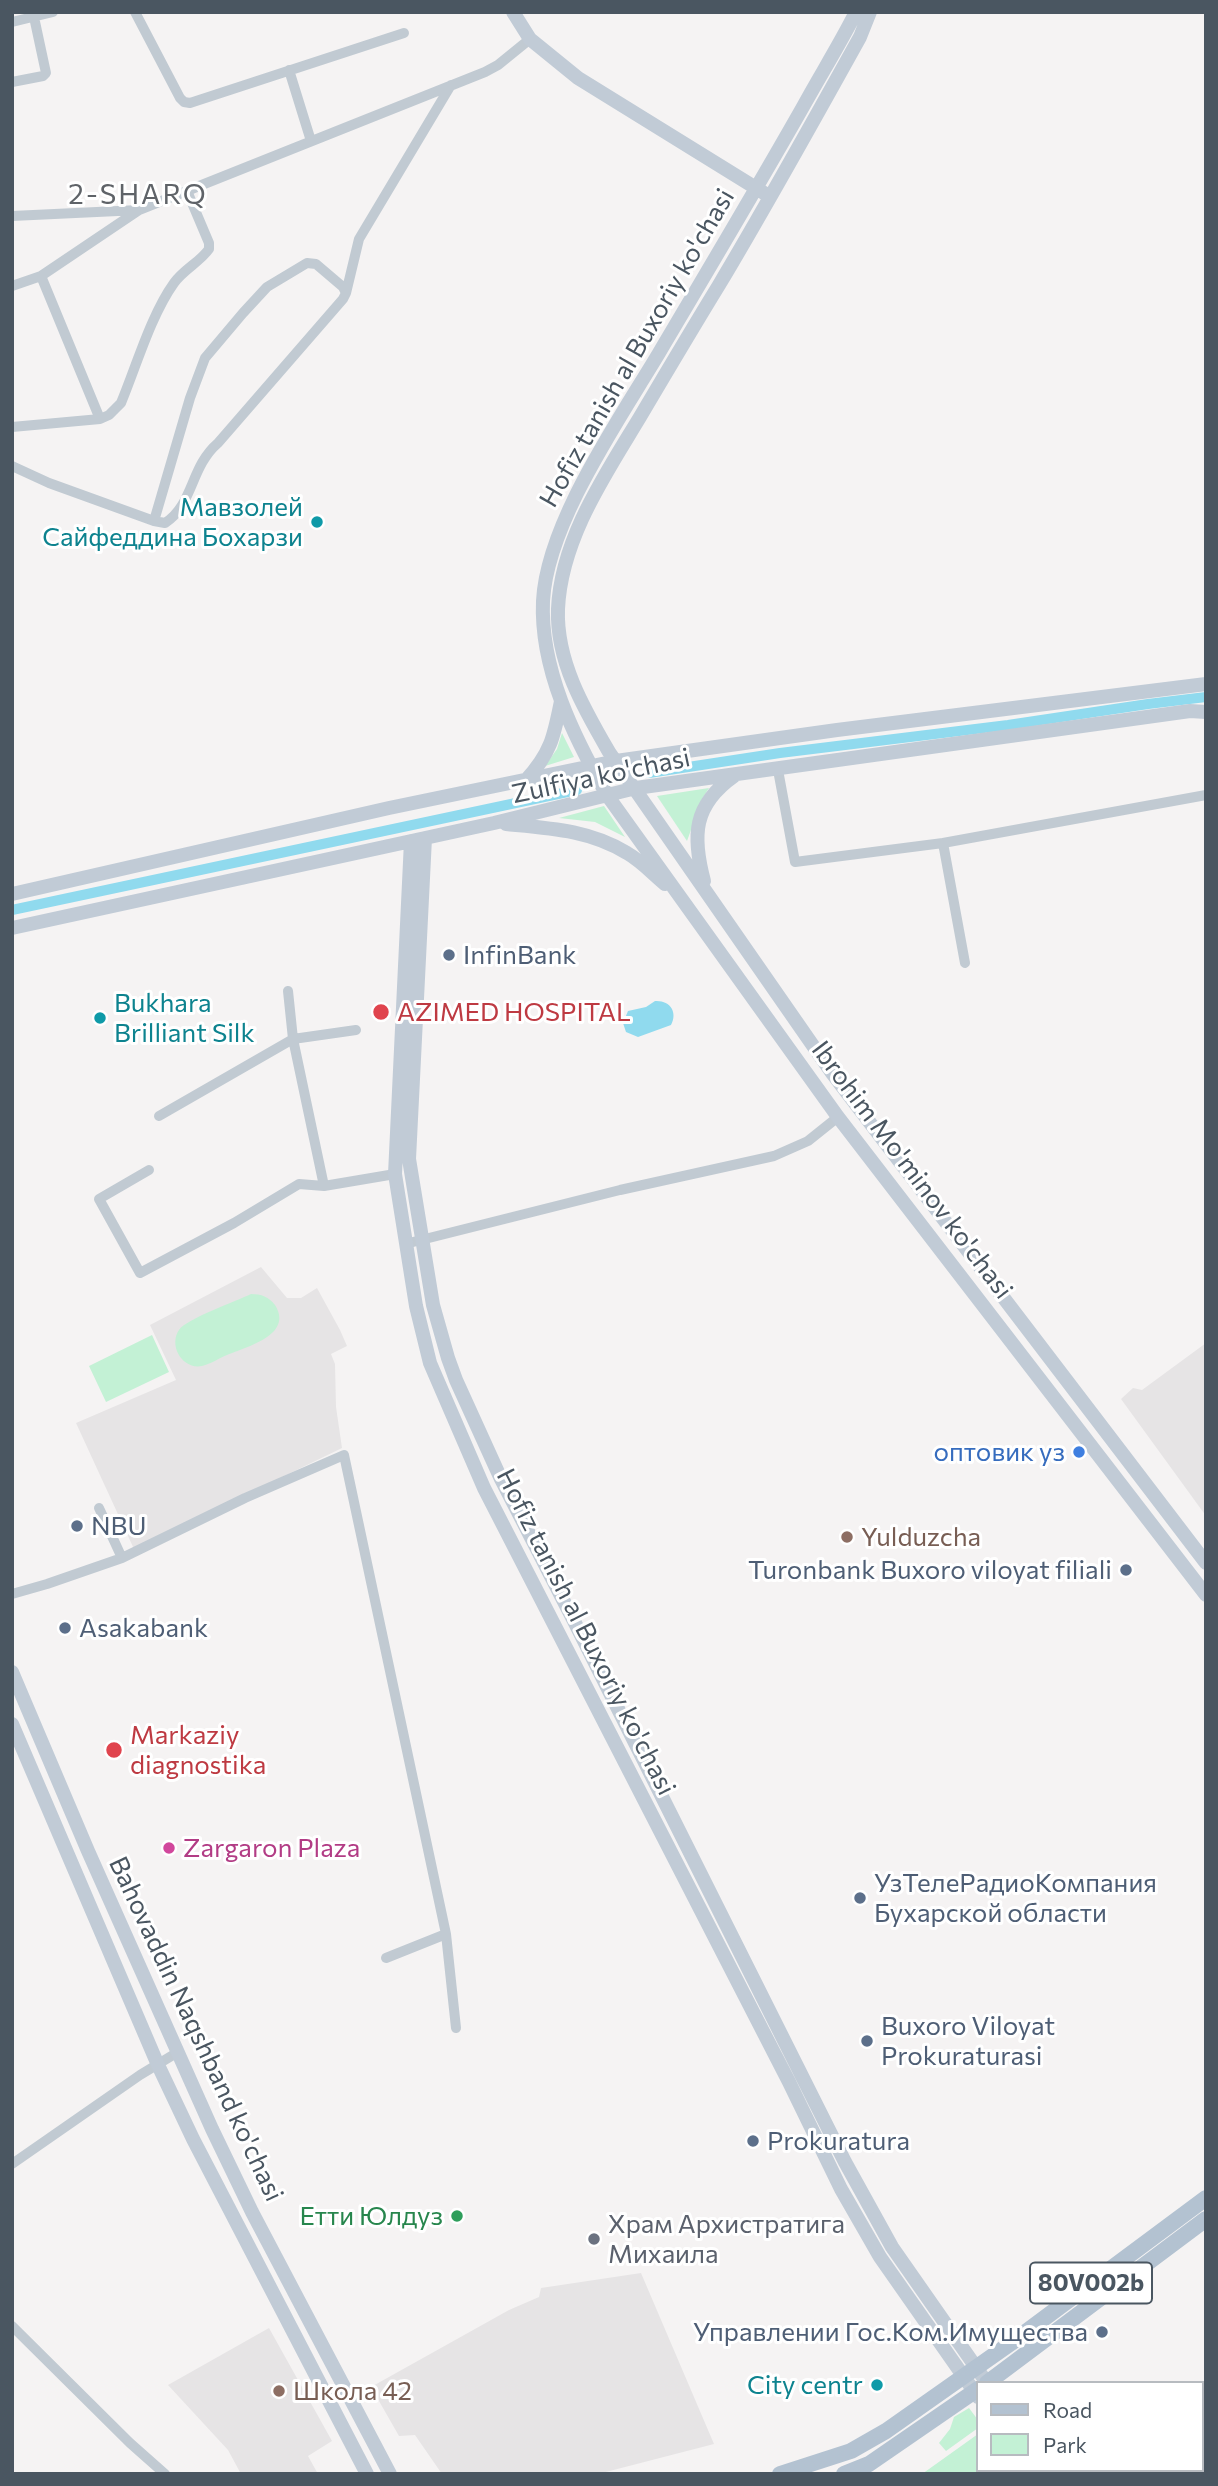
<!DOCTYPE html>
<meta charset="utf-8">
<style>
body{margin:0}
#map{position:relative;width:1218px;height:2486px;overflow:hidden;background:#f5f3f3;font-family:Commissioner,sans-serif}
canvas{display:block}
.frame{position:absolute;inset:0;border:14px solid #4a5661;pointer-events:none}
.legend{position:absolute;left:976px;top:2381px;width:228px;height:91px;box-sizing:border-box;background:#fff;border:2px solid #b7bbc0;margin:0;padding:9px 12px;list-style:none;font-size:21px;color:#4a5661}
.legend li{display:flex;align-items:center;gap:14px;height:35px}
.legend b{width:35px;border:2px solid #b7bbc0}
</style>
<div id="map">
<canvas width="1218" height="2486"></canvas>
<div class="frame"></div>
<ul class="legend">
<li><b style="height:9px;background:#b3c2d1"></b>Road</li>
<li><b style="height:19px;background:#c3f1d5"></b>Park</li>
</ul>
</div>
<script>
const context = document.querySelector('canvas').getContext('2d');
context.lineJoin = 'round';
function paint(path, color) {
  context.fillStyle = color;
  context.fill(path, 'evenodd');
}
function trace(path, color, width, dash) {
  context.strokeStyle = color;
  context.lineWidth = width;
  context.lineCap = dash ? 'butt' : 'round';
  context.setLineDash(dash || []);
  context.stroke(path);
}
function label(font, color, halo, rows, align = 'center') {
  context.font = font + ' Commissioner,sans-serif';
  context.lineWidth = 6;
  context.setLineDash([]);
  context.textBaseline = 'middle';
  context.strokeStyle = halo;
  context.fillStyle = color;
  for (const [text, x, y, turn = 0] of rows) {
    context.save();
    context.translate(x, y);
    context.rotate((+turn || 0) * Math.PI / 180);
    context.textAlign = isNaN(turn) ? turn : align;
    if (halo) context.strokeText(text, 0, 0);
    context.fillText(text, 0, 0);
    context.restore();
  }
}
paint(new Path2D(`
 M 261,1267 L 287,1298 L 301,1298 L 317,1288 L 340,1330 L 347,1346 L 331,1354 L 335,1364 L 336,1407 L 342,1448 L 134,1549 L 76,1423 L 176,1380 L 150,1325 Z
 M 1206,1343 L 1206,1516 L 1121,1399 L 1133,1388 L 1142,1390 Z
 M 641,2273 L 714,2444 L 598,2474 L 442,2474 L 415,2435 L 399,2436 L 371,2387 L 509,2310 L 539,2297 L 541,2288 Z
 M 269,2328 L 332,2441 L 308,2456 L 318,2474 L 241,2474 L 228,2450 L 168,2385 Z`), '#e6e4e5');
paint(new Path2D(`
 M 562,733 L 574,757 L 545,766 L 557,749 Z
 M 709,788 L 702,799 L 687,841 L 657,796 Z
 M 604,806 L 625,837 L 595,822 L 559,818 Z
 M 251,1294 C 261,1294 269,1297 275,1305 C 294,1335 246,1347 227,1355 C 219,1358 211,1364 202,1366 C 183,1370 168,1346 179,1330 C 186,1319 237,1301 251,1294 Z
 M 152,1335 L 169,1372 L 106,1402 L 89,1366 Z
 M 969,2408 L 978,2420 L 978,2428 L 946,2451 L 939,2443 L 950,2429 L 954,2417 Z
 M 978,2434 L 978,2470 L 998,2470 L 993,2474 L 922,2474 Z`), '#c3f1d5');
paint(new Path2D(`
 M 655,1001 C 670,1000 678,1012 671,1025 L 638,1037 L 626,1032 L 623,1023 L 628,1011 L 646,1007 Z`), '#90daee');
trace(new Path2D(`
 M 649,773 L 780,753 L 1008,725 L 1148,704 L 1206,697
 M 12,910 L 577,790`), '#90daee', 10);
trace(new Path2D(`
 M 135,12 L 180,98 L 184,102 L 190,103 L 404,33
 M 12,22 L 53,12
 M 289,70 L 311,141
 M 12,82 L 43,76 L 46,73 L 34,17
 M 12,216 L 139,210 L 485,72 L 498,65 L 530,39
 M 41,276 L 100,419
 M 12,286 L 41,276 L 139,210
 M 346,293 L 359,239 L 451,85
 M 12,427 L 100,419 L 109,415 L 121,403 C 136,367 151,315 174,283 C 184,269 200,262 209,249 L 209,243 L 187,191
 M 12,466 L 49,483 L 154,521 L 165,523 C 194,504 190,467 218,443 L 343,299 L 346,293 L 343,287 L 316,264 L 307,263 L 267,287 L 243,313 L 205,358 L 190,398 L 154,521
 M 778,770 L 795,862 L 943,843 L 1206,795
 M 943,843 L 965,963
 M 288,991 L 293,1039 L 324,1186
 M 159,1116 L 293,1039 L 356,1030
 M 149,1170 L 99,1199 L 140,1273 L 234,1223 L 299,1184 L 324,1186 L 395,1174
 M 405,1244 L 620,1190 L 774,1156 L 808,1141 L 838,1117
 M 99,1508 L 122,1558
 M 12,1594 L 47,1584 L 122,1558 L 245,1498 L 344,1455 L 446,1934 L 386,1958
 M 446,1934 L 456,2028
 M 12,2164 L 140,2075 L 178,2052
 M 12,2326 L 130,2443 L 165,2474`), '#c1cad2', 10);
trace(new Path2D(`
 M 513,12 L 530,39 L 578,78 L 764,193
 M 856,12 C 840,44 821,74 804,105 C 757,188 708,270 659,353 C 619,420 547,523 543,601 C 540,669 574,737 607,795 L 838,1117 L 1206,1595
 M 870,12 L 860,37 C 814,120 768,203 719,285 C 692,329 666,373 640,417 C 605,475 561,539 558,609 C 556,661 584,709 609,752 L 832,1073 L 1206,1563
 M 526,780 C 551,753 554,736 561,701
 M 506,824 C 549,828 590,830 627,853 C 641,861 653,874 665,884
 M 425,838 L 409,1159 L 433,1305 L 448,1358 L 456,1380 L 501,1479 L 575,1623 L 845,2162 L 892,2247 L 987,2383
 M 411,841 L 395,1174 L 416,1306 L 430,1363 L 484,1488 L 789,2082 L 841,2189 L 880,2257 L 978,2397
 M 704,881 C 692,836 693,805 734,776
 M 12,894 L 389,808 L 616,761 L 837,730 L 1206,684
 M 12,928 L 494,823 L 636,788 L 1190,711 L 1206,712
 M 12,1672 L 88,1851 L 212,2129 L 252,2212 L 390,2474
 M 12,1724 L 158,2065 L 193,2139 L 367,2474
 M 1034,2470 L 1036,2474
 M 1054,2470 L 1057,2474`), '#c1cbd6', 14);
trace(new Path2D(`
 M 987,2383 L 1206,2219
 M 780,2474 L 851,2451 L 886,2431 L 1011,2343 L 1206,2198
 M 844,2474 L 869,2464 L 978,2389`), '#b3c2d1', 16);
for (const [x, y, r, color] of [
 [317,522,7,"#0f9aa8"],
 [449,955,7,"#5c6f8a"],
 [381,1012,9,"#e0444e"],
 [100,1018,7,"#0f9aa8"],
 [1079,1452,7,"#3f7fe0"],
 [77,1526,7,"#5c6f8a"],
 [847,1537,7,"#8d6e63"],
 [1126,1570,7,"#5c6f8a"],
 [65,1628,7,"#5c6f8a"],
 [114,1750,9,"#e0444e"],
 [169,1848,7,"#d1479c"],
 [860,1898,7,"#5c6f8a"],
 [867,2041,7,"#5c6f8a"],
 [753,2141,7,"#5c6f8a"],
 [457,2216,7,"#2e9e5b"],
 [594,2239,7,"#6b7280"],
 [1102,2332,7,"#5c6f8a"],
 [877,2385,7,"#0f9aa8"],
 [279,2391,7,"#8d6e63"]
]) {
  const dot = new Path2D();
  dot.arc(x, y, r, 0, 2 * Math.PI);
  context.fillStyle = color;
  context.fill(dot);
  trace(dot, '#fff', 2.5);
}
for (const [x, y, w] of [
 [1091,2283,122]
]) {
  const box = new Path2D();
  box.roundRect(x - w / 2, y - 20.5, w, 41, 5);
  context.fillStyle = '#fff';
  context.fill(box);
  trace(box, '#4a5661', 2);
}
label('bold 24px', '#4a5661', null, [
 ["80V002b",1091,2283]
]);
label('26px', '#4a5661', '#fff', [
 ["Hofiz tanish al Buxoriy ko'chasi",637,348,-60],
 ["Zulfiya ko'chasi",601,776,-12],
 ["Ibrohim Mo'minov ko'chasi",912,1170,53],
 ["Hofiz tanish al Buxoriy ko'chasi",586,1632,63],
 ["Bahovaddin Naqshband ko'chasi",196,2029,65]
]);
label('26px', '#0d838f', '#fff', [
 ["Мавзолей",303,507],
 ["Сайфеддина Бохарзи",303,537],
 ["Bukhara",114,1003,"left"],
 ["Brilliant Silk",114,1033,"left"],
 ["City centr",863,2385]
], 'right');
label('26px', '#4e5e75', '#fff', [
 ["InfinBank",463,955],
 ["NBU",91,1526],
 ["Turonbank Buxoro viloyat filiali",1112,1570,"right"],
 ["Asakabank",79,1628],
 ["УзТелеРадиоКомпания",874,1883],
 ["Бухарской области",874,1913],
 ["Buxoro Viloyat",881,2026],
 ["Prokuraturasi",881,2056],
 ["Prokuratura",767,2141],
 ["Управлении Гос.Ком.Имущества",1088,2332,"right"]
], 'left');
label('26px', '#be3a42', '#fff', [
 ["AZIMED HOSPITAL",397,1012],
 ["Markaziy",130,1735],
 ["diagnostika",130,1765]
], 'left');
label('26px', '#366cbe', '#fff', [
 ["оптовик уз",1065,1452]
], 'right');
label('26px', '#785e54', '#fff', [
 ["Yulduzcha",861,1537],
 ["Школа 42",293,2391]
], 'left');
label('26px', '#b23c85', '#fff', [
 ["Zargaron Plaza",183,1848]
], 'left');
label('26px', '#27864d', '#fff', [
 ["Етти Юлдуз",443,2216]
], 'right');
label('26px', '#5b616d', '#fff', [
 ["Храм Архистратига",608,2224],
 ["Михаила",608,2254]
], 'left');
context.letterSpacing = '2px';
label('28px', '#5f6368', '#fff', [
 ["2-SHARQ",138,195]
]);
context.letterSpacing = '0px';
</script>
